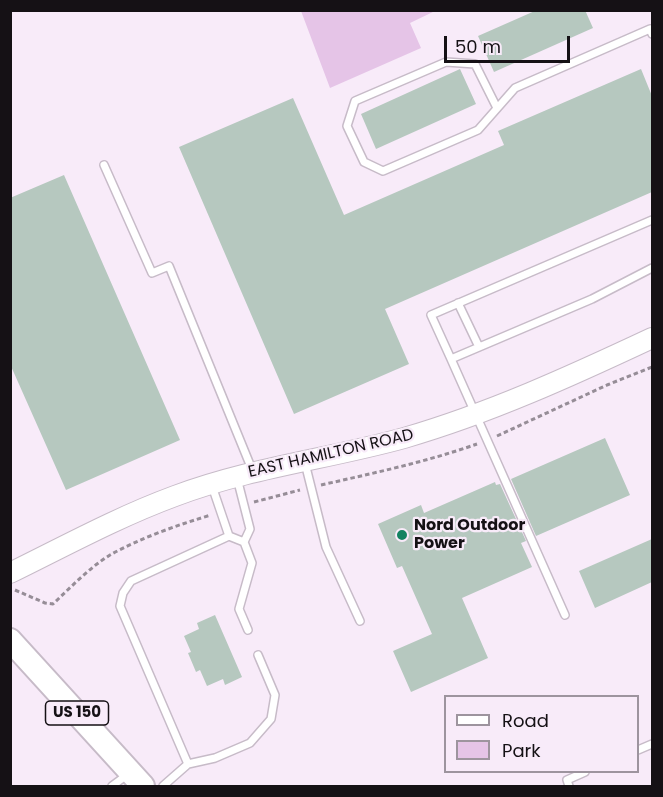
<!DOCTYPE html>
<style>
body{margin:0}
#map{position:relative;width:663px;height:797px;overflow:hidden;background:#f8ebf9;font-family:Poppins,sans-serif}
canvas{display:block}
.frame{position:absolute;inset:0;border:12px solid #151115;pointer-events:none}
.legend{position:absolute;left:444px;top:695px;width:195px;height:78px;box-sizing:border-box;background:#f8ebf9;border:2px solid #9d949e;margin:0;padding:8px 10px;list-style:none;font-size:18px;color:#151115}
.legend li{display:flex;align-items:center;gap:12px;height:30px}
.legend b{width:30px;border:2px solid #9d949e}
.scale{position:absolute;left:444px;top:36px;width:126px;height:27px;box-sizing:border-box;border:3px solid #151115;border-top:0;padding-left:8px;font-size:18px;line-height:21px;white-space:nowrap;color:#151115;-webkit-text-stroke:4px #f8ebf9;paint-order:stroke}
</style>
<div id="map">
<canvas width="663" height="797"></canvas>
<div class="frame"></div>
<ul class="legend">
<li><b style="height:8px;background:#fff"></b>Road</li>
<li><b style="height:16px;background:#e5c4e7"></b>Park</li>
</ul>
<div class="scale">50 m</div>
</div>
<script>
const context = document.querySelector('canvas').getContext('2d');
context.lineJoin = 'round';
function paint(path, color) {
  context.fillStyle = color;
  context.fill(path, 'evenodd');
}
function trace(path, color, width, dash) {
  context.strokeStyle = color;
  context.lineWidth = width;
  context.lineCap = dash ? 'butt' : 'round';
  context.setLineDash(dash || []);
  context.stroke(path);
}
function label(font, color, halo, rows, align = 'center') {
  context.font = font + ' Poppins,sans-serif';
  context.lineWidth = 4.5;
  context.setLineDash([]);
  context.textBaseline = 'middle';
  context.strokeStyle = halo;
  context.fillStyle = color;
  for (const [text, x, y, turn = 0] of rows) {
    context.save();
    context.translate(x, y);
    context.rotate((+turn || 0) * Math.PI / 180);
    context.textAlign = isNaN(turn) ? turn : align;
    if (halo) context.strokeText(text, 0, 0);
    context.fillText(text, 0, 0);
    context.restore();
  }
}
paint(new Path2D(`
 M 301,11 L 435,11 L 410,23 L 421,48 L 330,88 Z`), '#e5c4e7');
paint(new Path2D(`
 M 537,10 L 585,10 L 593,28 L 494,72 L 478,36 Z
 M 460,69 L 476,104 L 376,149 L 361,114 Z
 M 641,69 L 652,96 L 652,192 L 385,309 L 409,364 L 294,414 L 179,147 L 293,98 L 344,215 L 504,145 L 498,131 Z
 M 64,175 L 180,440 L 66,490 L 10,364 L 10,198 Z
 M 605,438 L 630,495 L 536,536 L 511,479 Z
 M 495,482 L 496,485 L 500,484 L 526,541 L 521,543 L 532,567 L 462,598 L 488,658 L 411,692 L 393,651 L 432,634 L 402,566 L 397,568 L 378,524 L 421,505 L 424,513 Z
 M 652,539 L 652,582 L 595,608 L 579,571 Z
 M 215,615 L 242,677 L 225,685 L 223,679 L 207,686 L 200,670 L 196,672 L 188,653 L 191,652 L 184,636 L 199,629 L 197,623 Z`), '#b6c8bf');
const service = new Path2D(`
 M 497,108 L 475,64 L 446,62 L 355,101 L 347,126 L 364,162 L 383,171 L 478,130 L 515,88 L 650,29 L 652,34
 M 104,165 L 152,273 L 169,266 L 253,472
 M 458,303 L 479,347
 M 451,359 L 431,315 L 652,220
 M 305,463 L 326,547 L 360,621
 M 212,486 L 229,536 L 244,542 L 250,529 L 237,478
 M 244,542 L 252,563 L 239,609 L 248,630
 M 565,615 L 451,359 L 592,299 L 652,268
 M 638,750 L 652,744
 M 188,764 L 215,758 L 250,743 L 271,719 L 275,695 L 258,655
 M 112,786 L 127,775
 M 163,786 L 188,764 L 120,606 L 123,593 L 131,581 L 229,536
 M 569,786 L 567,780 L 585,772`);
const secondary = new Path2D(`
 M 10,573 C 65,546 118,517 175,496 C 249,468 328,459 404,438 C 490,413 571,376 652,338`);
const primary = new Path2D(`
 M 10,640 L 143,786`);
trace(service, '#c7bbc8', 10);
trace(secondary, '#c7bbc8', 22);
trace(primary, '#c7bbc8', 26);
trace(new Path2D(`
 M 497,436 L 607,385 L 652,367
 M 321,485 C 374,473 426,462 477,444
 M 254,502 L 300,490
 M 15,590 L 45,603 L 53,604 C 71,587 89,568 110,555 C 138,539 180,524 211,515`), '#968d97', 3, [4.5, 3]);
trace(service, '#fff', 7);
trace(secondary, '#fff', 20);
trace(primary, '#fff', 22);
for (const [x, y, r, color] of [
 [402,535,6,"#138361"]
]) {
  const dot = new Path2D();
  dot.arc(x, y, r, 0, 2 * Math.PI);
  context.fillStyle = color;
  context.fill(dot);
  trace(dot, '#f8ebf9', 2);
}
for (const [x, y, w] of [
 [77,713,63]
]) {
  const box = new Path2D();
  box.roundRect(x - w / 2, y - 12, w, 24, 4.5);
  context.fillStyle = '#f8ebf9';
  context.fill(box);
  trace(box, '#151115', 1.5);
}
label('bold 15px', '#151115', null, [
 ["US 150",77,713]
]);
label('16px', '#151115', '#f8ebf9', [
 ["EAST HAMILTON ROAD",331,454,-13]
]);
label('bold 16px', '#151115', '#f8ebf9', [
 ["Nord Outdoor",414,526],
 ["Power",414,544]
], 'left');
</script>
